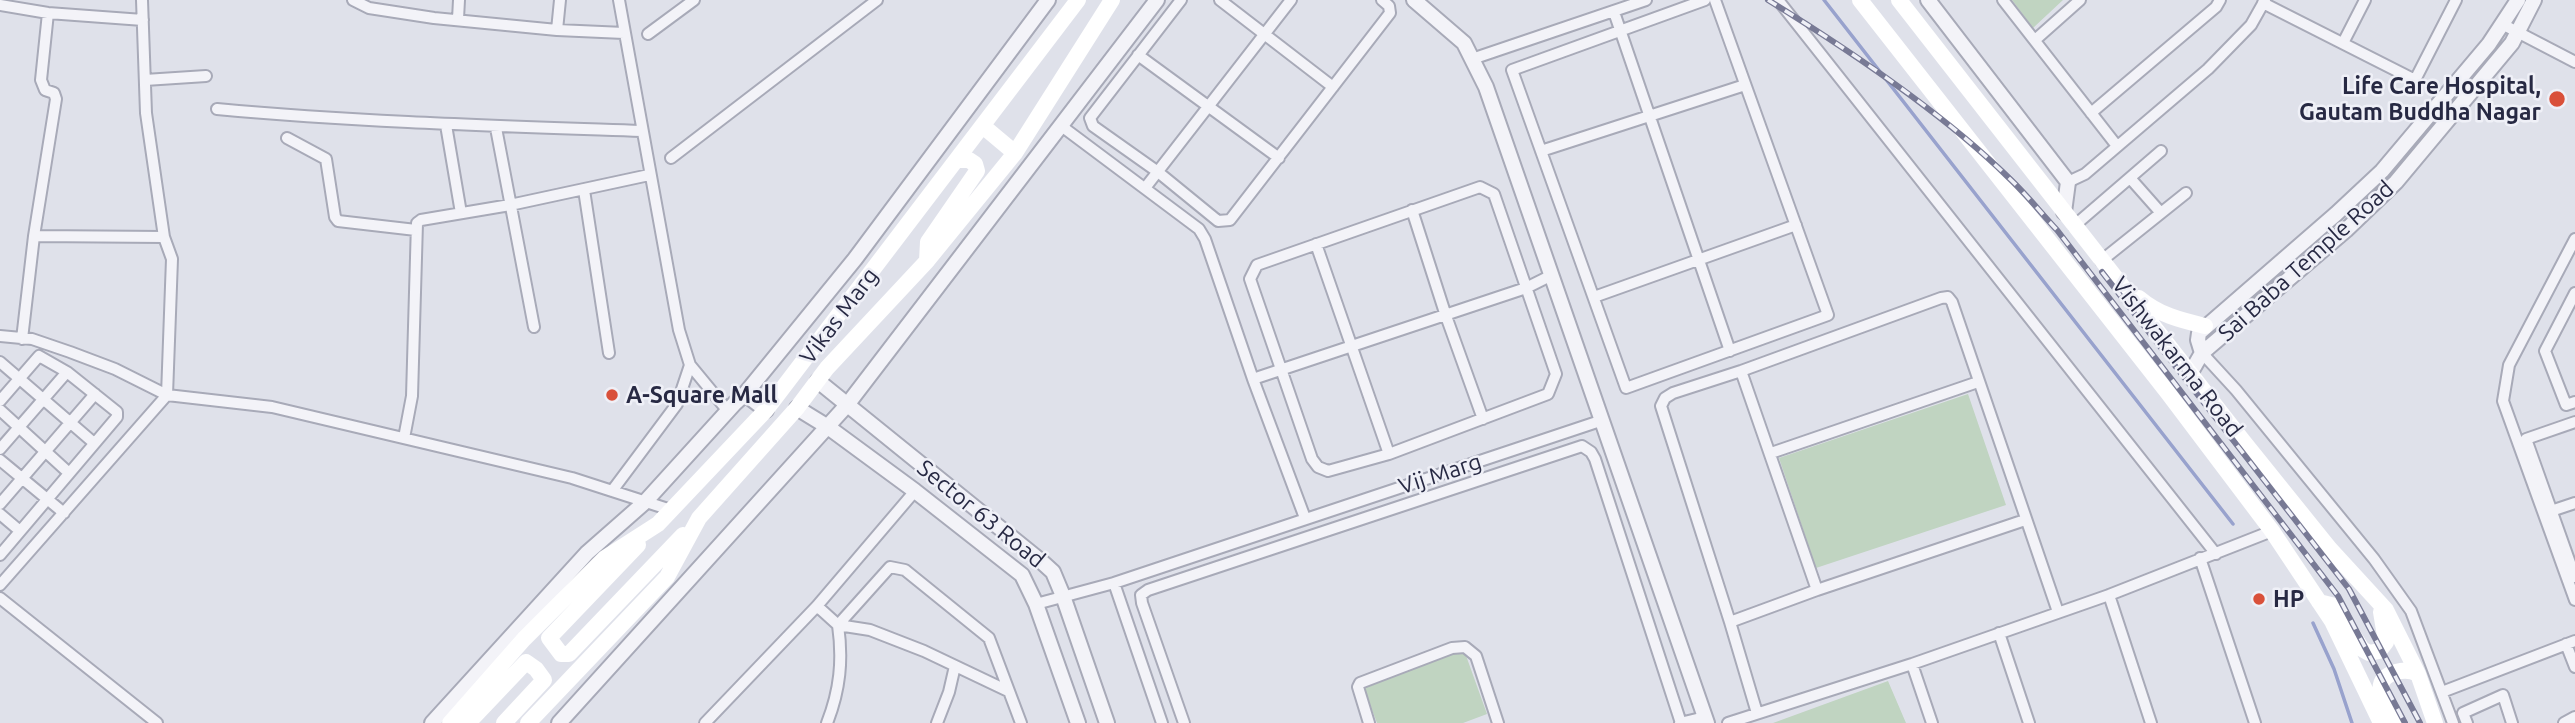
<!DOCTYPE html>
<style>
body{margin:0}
canvas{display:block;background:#dfe1ea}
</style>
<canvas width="2575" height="723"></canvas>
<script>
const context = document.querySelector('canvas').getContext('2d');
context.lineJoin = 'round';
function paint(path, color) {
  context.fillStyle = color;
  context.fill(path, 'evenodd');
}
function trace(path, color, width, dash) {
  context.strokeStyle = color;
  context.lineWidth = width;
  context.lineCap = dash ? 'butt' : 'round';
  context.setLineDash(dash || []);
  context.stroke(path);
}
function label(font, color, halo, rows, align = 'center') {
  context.font = font + ' Ubuntu,sans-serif';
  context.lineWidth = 5;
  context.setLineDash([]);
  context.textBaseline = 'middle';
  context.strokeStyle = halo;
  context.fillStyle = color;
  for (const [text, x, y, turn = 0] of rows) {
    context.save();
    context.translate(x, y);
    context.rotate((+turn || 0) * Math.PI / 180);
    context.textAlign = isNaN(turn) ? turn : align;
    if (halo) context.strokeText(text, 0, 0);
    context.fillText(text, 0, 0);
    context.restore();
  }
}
paint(new Path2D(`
 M 2012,0 L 2063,0 L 2033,28 Z
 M 1968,394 L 2006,505 L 1816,568 L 1779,458 Z
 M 1464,650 L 1487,714 L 1463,723 L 1377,723 L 1363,686 Z
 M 1888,681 L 1906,723 L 1773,723 Z`), '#c0d4c1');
trace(new Path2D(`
 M 1824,0 L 2233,524
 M 2313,623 L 2334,669 L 2352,723`), '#98a2cd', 3.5);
const minor = new Path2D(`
 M 353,0 L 369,8 L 434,18 L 557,30 L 624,33
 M 1181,0 L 1090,118 L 1093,126 L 1158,172 L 1218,221 L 1230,220 L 1390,13 L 1389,6 L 1382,0
 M 1220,0 L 1333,87
 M 1705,0 L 1512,70 L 1626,388 L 1828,315 L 1715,0
 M 1778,0 L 2216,554
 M 2003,0 L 2117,146
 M 2263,3 L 2415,80 L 2456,0
 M 0,5 L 48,13 L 143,20
 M 1614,12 L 1730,351
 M 458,19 L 459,0
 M 2502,24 L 2575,62
 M 557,30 L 560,0
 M 648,34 L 694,0
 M 2035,40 L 2080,0
 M 2343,43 L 2365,0
 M 1138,55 L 1279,158
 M 1472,59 L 1646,0
 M 145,80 L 206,76
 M 217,109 C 358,122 499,126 641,131
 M 2091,113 L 2216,7 L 2220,0
 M 446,125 L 461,213
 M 1060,125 L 1199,229 L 1205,239 L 1253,379 L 1305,518
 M 496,128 L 534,327
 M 287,138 L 326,159 L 335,217 L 338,221 L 416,230
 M 1541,151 L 1745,85
 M 671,158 L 877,0
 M 2130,178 L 2161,213
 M 2068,182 L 2085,174 L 2208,69 L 2251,25 L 2265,0
 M 1480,187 L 1494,194 L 1556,374 L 1548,394 L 1389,454 L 1328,471 L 1318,467 L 1312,459 L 1250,279 L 1257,265 Z
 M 1145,188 L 1291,0
 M 584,190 L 609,353
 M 1412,210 L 1446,316 L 1483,419
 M 2074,226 L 2161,151
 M 34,236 L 164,237
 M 2575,239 L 2509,365 L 2503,401 L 2575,600
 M 1316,244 L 1389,454
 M 2101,261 L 2186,193
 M 2575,293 L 2545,351 L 2566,405 L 2575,402
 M 1594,297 L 1796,225
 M 0,336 L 32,339 L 70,352 L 115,369 L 167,395 L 272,407 L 572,478 L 671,510
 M 22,339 L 34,236 L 56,99 L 54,93 L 45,90 L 41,80 L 48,13
 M 2202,353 L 2236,390 L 2374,559 L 2411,611 L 2453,723
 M 0,362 L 94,443
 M 690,365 L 728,411
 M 1741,371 L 1817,590
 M 1253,379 L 1526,288 L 1552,275
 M 0,401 L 39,356 L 67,372 L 117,412 L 117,417 L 0,555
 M 0,410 L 69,473
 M 2575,422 L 2526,439 L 2575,577
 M 404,438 L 412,396 L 417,223 L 421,220 L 510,205 L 649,175
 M 0,449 L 67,372
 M 1771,453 L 1978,382
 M 0,460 L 64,513
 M 612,491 L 677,404 L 690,365 L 679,330 L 619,0
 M 0,504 L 95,394
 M 2551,511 L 2575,503
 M 0,514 L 20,531
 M 2200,558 L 2255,723
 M 1114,583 L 1162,723
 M 0,585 L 167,395 L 172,259 L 164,237 L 146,113 L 142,0
 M 2109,595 L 2151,723
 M 0,598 L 157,723
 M 1036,604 L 1114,583 L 1603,420
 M 817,606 L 838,625 L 870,630 L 924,651 L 1008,691
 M 1730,622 L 1817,590 L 2025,520
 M 838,625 L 890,567 L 905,570 L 989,638 L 1021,723
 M 1999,633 L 2029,723
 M 2566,644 L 2575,667
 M 1912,664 L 1932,723
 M 2442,692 L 2575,641
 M 1757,713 L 1730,622 L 1661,406 L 1665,398 L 1673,393 L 1741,371 L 1941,298 L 1948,297 L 1952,302 L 2058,612
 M 705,723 L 817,606 L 915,491
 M 827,723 C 840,690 843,660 838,625
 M 937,723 L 949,692 L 955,666
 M 1184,723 L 1142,603 L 1141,595 L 1148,590 L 1582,446 L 1591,452 L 1595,459 L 1681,723
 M 1369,723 L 1358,687 L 1360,683 L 1452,648 L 1465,647 L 1476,656 L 1498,723
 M 1680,723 L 1705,717
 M 1728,723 L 1912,664 L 2109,595 L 2272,531
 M 2467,723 L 2463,713 L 2503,695 L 2512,723
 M 2564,723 L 2575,717`);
const tertiary = new Path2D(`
 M 1414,0 L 1464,43 L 1486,87 L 1707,723
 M 1928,0 L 2068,182 L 2064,212
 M 2202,353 L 2198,340 L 2199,333 L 2336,214 L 2382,171 L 2489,44 L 2518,0
 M 2191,372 L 2202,353 L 2346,230 L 2396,182 L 2512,43 L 2534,0
 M 818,381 L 1042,562 L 1053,572 L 1063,596 L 1107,723
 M 745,394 L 855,259 L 1048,0
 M 797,408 L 828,427 L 915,491 L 1022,575 L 1036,604 L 1078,723
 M 432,723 L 587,553 L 645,502 L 735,403 L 745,394 L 766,410
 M 559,723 L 847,405 L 1157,0`);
trace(minor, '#a8aab8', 14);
trace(tertiary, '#a8aab8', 18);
trace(minor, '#f3f3f8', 10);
trace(tertiary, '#f3f3f8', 14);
trace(new Path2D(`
 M 1860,0 L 2168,393 L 2272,531 L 2332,621 L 2381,723
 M 1899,0 L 2243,441 L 2330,549 L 2386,610 L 2418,674 L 2435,723
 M 984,127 L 1015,153
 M 927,261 L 928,242 L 977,171 L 975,164 L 969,160 L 957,160
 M 2139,298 C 2159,315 2180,320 2205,326
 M 638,545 L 549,638 L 561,654 L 569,654 L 683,535
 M 2319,602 L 2335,606 L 2362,649 L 2369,653 L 2379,651 L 2386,642 L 2381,612
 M 450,723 L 524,639 L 605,558 L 658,524 L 766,410 L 1078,0
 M 468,723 L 526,662 L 536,669 L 544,680 L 504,723
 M 528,723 L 667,577 L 699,518 L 797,408 L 827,368 L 927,261 L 1015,153 L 1112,0
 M 2395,723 C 2386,706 2367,681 2396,672 C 2403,670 2411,670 2418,674`), '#fff', 16);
const rail = new Path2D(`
 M 1768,0 C 1849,50 1942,112 2009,178 C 2026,194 2041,213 2057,230 L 2338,596 L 2405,723
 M 2102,272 L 2349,589 L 2420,723`);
trace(rail, '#787a95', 6);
trace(rail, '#eff0f7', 3.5, [10]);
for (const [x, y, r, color] of [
 [2557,99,9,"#d9503a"],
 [612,395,7,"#d9503a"],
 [2259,599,7,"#d9503a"]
]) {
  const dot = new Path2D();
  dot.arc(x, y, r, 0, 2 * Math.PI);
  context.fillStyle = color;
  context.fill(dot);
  trace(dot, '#eff0f7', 2.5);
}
label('bold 23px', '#272943', '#eff0f7', [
 ["Life Care Hospital,",2541,86,"right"],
 ["Gautam Buddha Nagar",2541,112,"right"],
 ["A-Square Mall",626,395],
 ["HP",2273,599]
], 'left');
label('23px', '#272943', '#eff0f7', [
 ["Sai Baba Temple Road",2306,261,-42],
 ["Vikas Marg",839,316,-53],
 ["Vishwakarma Road",2177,357,52],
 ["Vij Marg",1440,474,-18],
 ["Sector 63 Road",981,514,39]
]);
</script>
